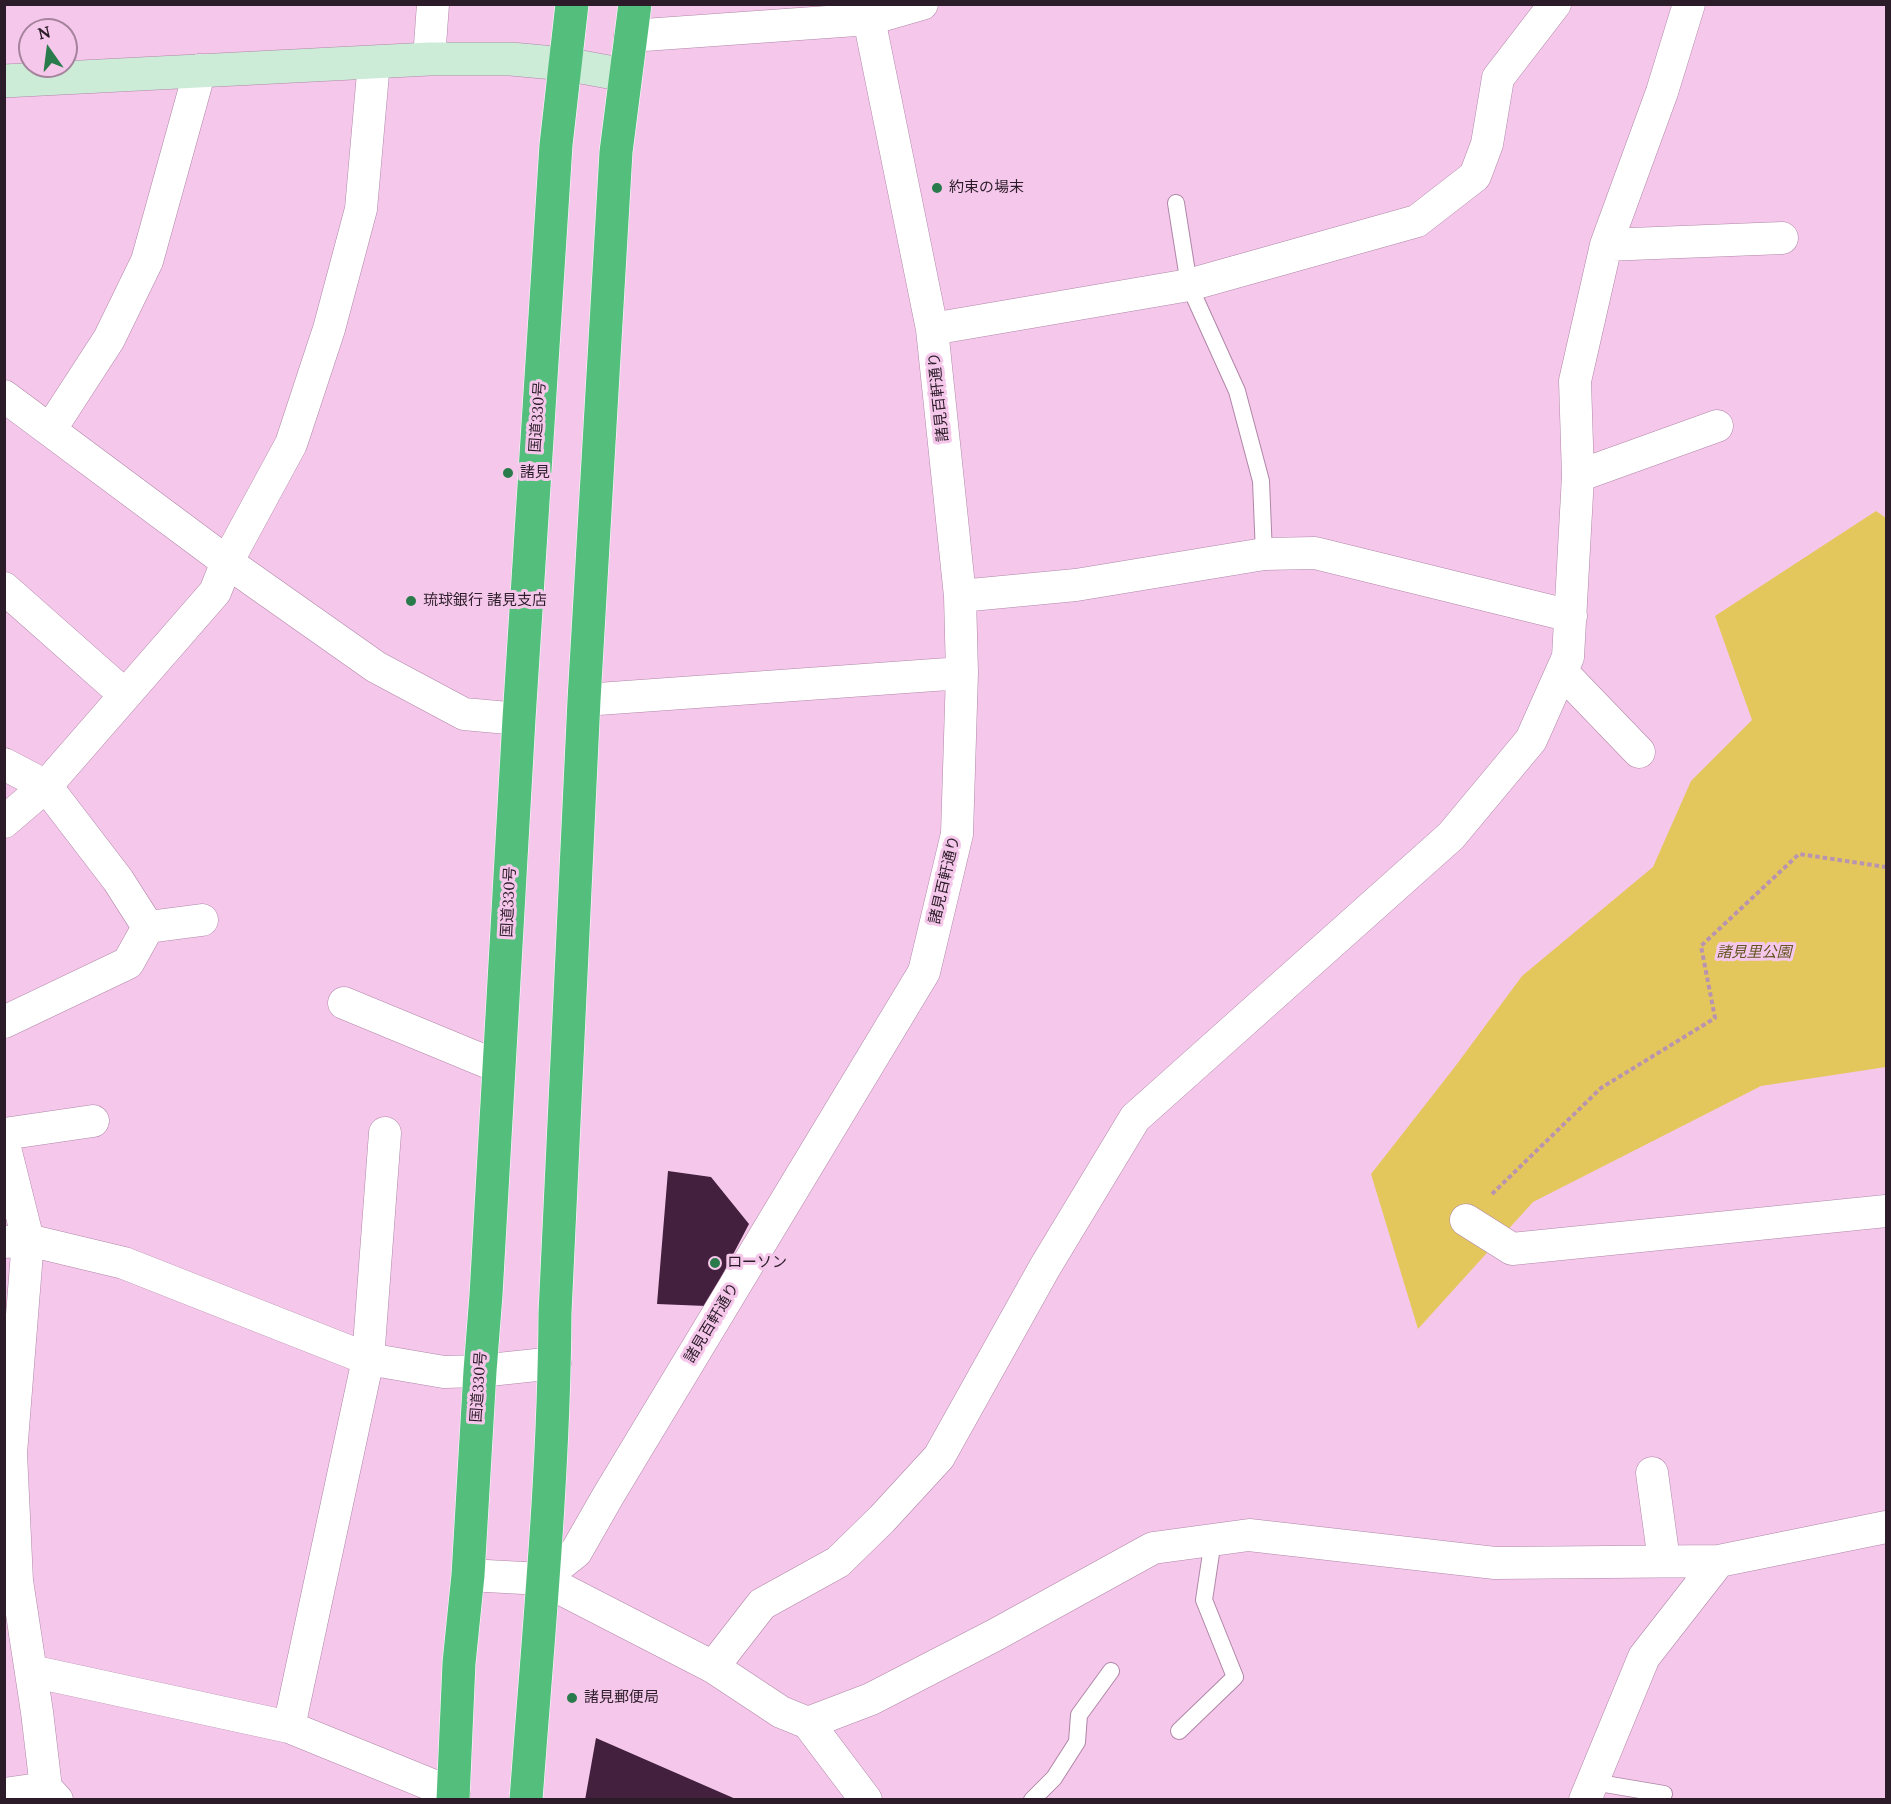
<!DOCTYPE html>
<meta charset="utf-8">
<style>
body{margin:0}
#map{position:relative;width:1891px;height:1804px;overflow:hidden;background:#f5c8eb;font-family:Lora,serif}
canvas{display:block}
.frame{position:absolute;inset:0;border:6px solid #2c1c29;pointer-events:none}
.north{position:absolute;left:18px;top:18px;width:60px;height:60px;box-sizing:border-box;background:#f5c8eb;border:2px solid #a5839d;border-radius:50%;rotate:346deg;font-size:16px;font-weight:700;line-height:24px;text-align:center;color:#2c1c29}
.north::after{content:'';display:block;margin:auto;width:21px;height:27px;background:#2a7b4b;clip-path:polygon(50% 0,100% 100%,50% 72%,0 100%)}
</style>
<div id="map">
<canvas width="1891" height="1804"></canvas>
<div class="frame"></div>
<div class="north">N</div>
</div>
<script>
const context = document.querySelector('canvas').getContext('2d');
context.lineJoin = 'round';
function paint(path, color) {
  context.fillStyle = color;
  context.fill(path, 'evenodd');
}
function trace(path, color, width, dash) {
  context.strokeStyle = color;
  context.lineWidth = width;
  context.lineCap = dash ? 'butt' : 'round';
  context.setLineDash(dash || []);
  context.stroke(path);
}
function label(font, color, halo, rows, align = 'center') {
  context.font = font + ' Lora,"Noto Sans JP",serif';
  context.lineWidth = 6;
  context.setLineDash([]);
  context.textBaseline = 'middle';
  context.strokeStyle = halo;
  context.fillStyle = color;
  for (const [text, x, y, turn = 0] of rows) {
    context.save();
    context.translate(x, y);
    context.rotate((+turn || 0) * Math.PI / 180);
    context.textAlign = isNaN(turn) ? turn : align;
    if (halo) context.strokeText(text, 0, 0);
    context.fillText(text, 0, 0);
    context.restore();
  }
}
paint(new Path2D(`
 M 1876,511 L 1886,518 L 1886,1067 L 1761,1086 L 1533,1202 L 1418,1329 L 1371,1174 L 1454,1068 L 1522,976 L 1653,867 L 1691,781 L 1752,720 L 1715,616 Z`), '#e4c75c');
paint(new Path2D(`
 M 668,1171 L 711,1177 L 749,1224 L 706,1306 L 657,1304 Z
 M 596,1738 L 738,1800 L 585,1800 Z`), '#43203d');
const lane = new Path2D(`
 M 1176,203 L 1189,285 L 1237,391 L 1261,481 L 1264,554
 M 1179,1731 L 1235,1677 L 1204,1600 L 1213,1540
 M 1593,1782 L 1664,1794
 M 1032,1800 L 1054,1778 L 1077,1742 L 1079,1715 L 1111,1671`);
const street = new Path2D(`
 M 630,36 L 870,19 L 922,4
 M 429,59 L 433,4
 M 1606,245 L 1782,238
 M 932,329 L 1189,285 L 1417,221 L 1475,176 L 1487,144 L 1498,78 L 1555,4
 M 4,396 L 227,562 L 376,667 L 464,714 L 519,719
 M 50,430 L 109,339 L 147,261 L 200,70
 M 1578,476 L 1717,426
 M 4,588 L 125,695
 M 960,596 L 1076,585 L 1264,554 L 1315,553 L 1571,616
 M 1562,672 L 1639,752
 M 584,700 L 962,673
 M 4,764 L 46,786 L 118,880 L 148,927 L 128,963 L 4,1022
 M 4,822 L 46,786 L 215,592 L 227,562 L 291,444 L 329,329 L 361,209 L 374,62
 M 148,927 L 202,920
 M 344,1003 L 499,1067
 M 4,1134 L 93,1121
 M 4,1144 L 28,1240 L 11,1453 L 17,1581 L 37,1712 L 46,1788
 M 1466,1220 L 1512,1249 L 1886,1211
 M 4,1242 L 28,1240 L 124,1263 L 368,1359 L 444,1372 L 480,1371 L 555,1363
 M 1652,1473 L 1664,1561
 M 468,1575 L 542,1579 L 713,1667 L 781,1712 L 808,1723 L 866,1800
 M 542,1579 L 576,1552 L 608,1496 L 924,972 L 957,834 L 962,673 L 960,596 L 932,329 L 866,4
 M 713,1667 L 762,1604 L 838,1562 L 882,1519 L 939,1457 L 1045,1267 L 1135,1118 L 1451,836 L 1531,740 L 1568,657 L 1578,476 L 1575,381 L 1606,245 L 1662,92 L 1689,4
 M 31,1671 L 289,1727 L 454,1794
 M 808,1723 L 871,1699 L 995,1635 L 1153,1548 L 1249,1535 L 1495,1563 L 1719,1561 L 1886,1527
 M 289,1727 L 368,1359 L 385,1133
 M 4,1794 L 46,1788 L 57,1800
 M 1585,1800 L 1644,1657 L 1719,1561`);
const secondary = new Path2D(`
 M 4,81 L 429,59 L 511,59 L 565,64 L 625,75`);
const highway = new Path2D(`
 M 453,1800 L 459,1663 L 468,1575 L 480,1371 L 486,1295 L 519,719 L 556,145 L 572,4
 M 526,1800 C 538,1638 554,1475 555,1313 L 584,700 L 616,152 L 635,4`);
trace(lane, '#b086a7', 18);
trace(street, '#b086a7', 33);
trace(secondary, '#b086a7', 34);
trace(highway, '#fff', 34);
trace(new Path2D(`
 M 1492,1194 L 1601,1088 L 1715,1018 L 1701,946 L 1799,854 L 1886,867`), '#b894b0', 4, [4.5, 3]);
trace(lane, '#fff', 16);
trace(street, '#fff', 32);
trace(secondary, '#ccecd8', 33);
trace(highway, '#54bf7d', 33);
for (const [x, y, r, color] of [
 [937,188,6,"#2a7b4b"],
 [508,473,6,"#2a7b4b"],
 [411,601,6,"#2a7b4b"],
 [715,1263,6,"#2a7b4b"],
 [572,1698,6,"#2a7b4b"]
]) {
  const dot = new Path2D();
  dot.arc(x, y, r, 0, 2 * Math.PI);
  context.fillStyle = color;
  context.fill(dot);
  trace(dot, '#f5c8eb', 2);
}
label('15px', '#2c1c29', '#f5c8eb', [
 ["約束の場末",949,188],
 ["諸見",520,473],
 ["琉球銀行 諸見支店",423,601],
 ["ローソン",727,1263],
 ["諸見郵便局",584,1698]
], 'left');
label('15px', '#2c1c29', '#f5c8eb', [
 ["諸見百軒通り",939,397,-96],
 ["国道330号",538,417,-86],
 ["諸見百軒通り",945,880,-77],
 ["国道330号",509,902,-87],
 ["諸見百軒通り",712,1323,-59],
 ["国道330号",479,1387,-86]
]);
label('italic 15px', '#645623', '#f5c8eb', [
 ["諸見里公園",1754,953]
]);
</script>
